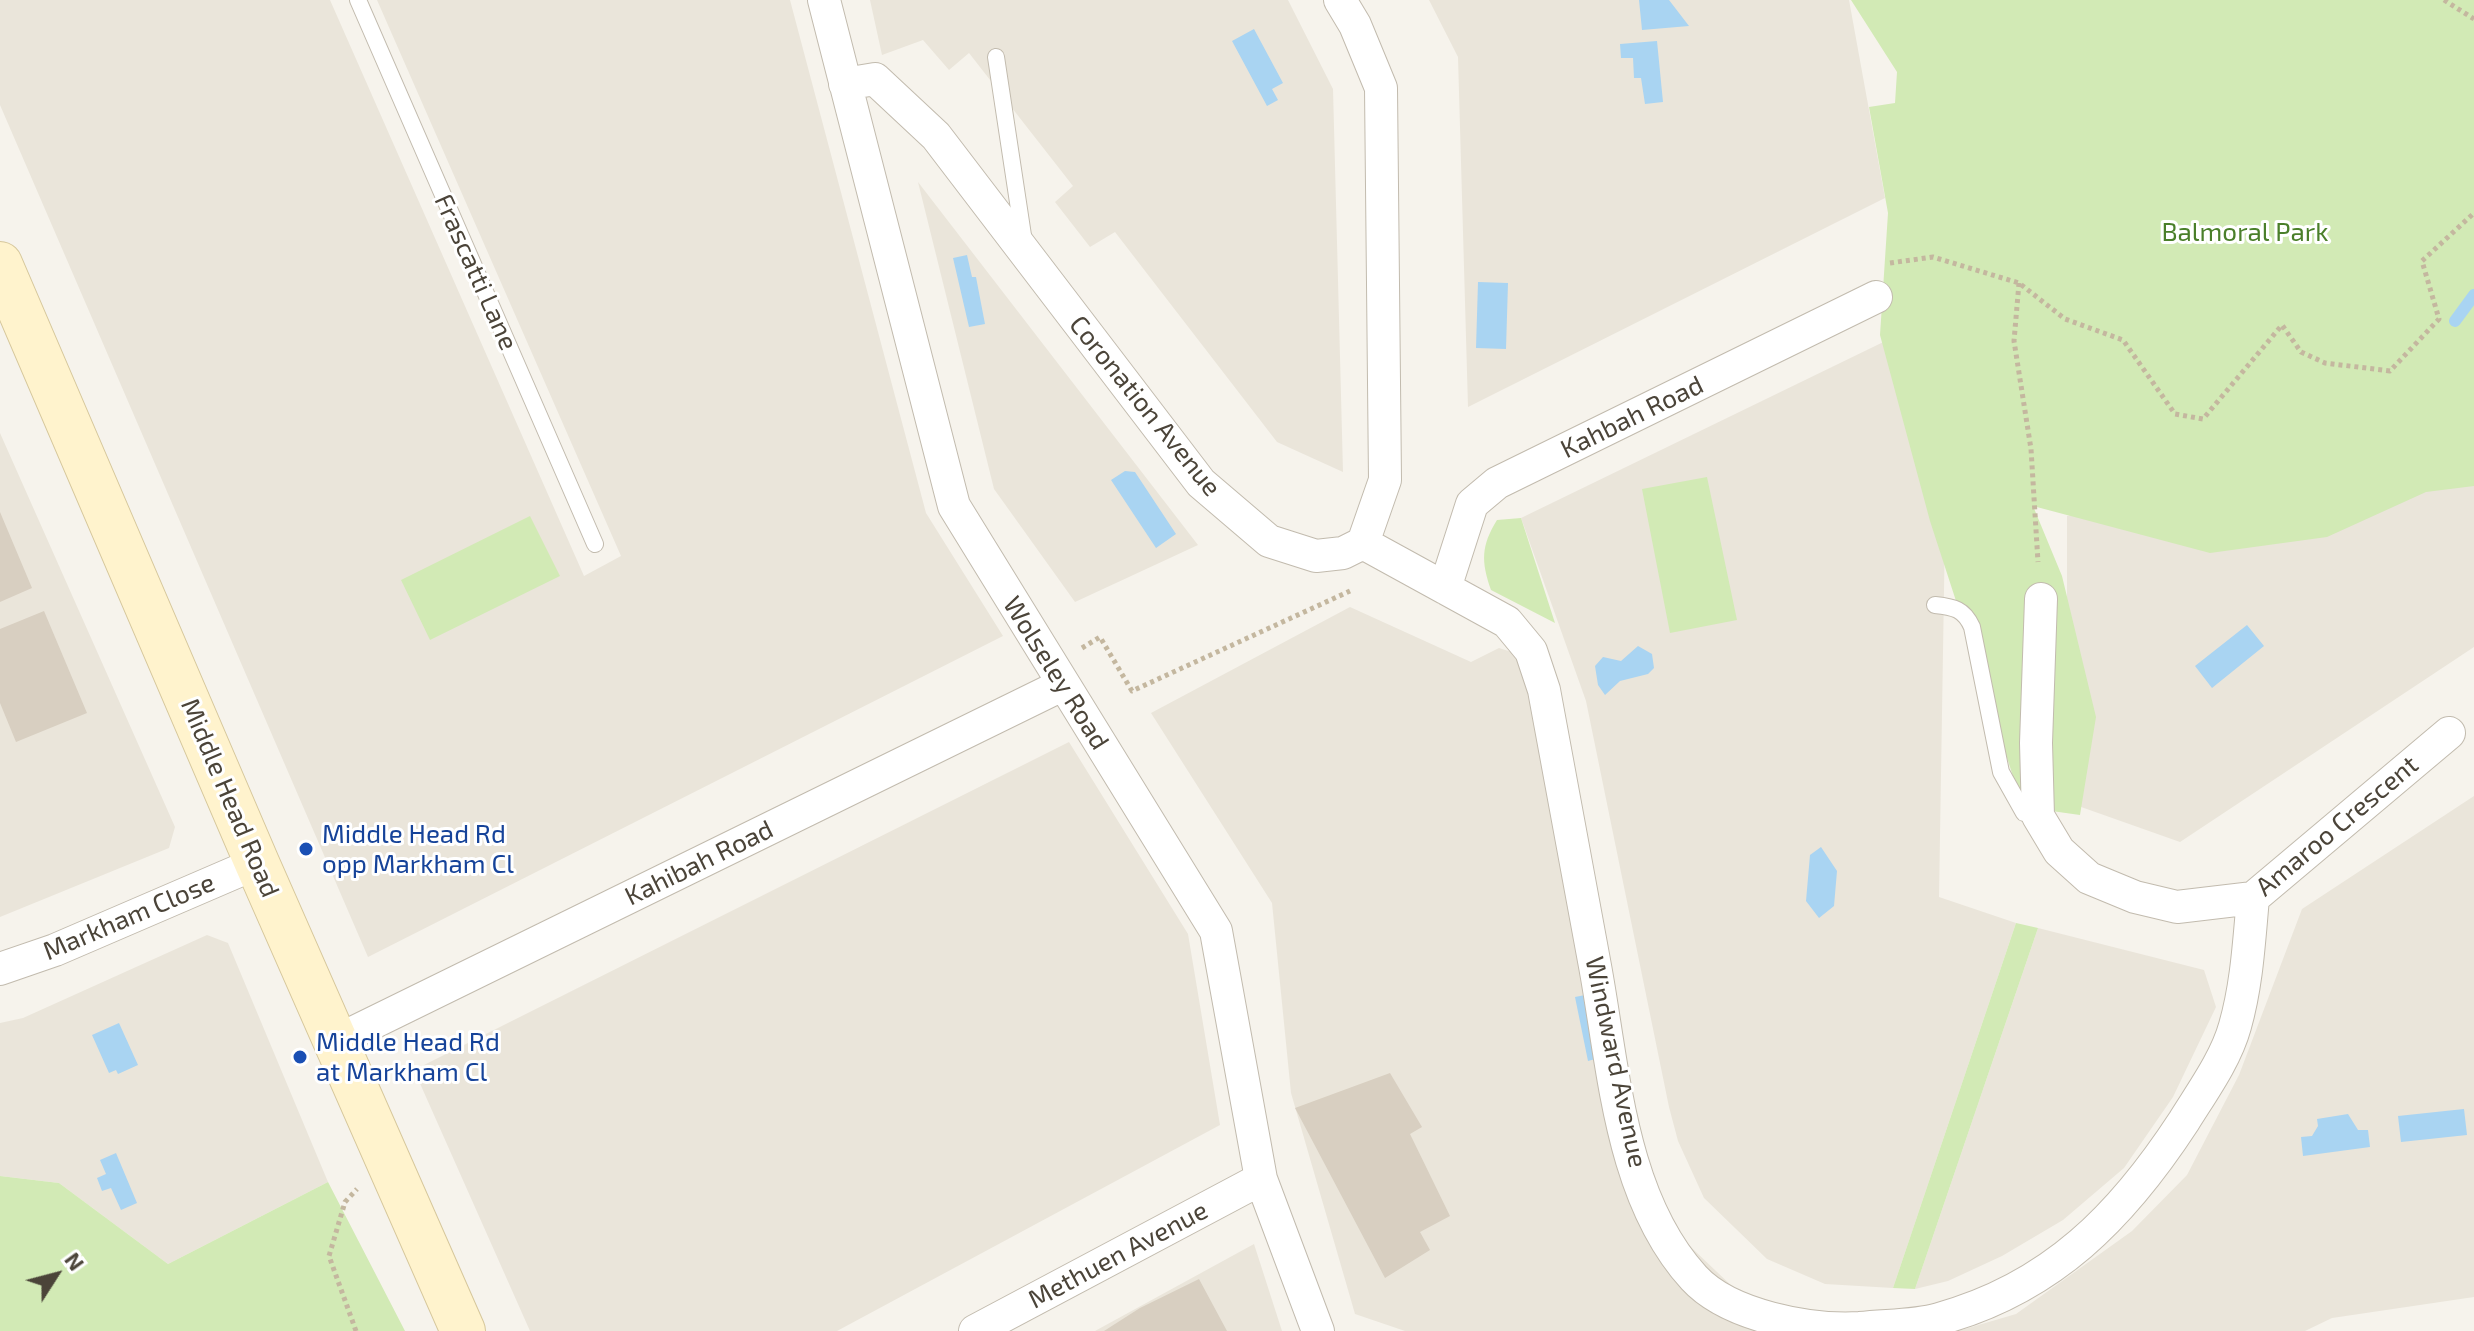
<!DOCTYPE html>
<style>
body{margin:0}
#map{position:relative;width:2474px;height:1331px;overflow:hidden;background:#f6f3ec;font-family:"Exo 2",sans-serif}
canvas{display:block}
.north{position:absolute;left:16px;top:1235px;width:80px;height:80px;-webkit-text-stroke:6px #fff;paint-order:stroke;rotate:54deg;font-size:22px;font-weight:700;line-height:32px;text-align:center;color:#4b4439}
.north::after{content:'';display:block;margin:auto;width:28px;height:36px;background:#4b4439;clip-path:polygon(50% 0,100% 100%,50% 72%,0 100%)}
</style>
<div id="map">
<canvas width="2474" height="1331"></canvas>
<div class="north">N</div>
</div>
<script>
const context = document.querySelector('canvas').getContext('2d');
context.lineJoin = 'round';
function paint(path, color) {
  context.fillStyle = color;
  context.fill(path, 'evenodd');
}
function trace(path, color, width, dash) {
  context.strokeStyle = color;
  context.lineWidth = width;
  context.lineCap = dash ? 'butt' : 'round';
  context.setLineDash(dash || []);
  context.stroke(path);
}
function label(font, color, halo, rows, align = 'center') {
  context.font = font + ' "Exo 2",sans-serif';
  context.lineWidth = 6;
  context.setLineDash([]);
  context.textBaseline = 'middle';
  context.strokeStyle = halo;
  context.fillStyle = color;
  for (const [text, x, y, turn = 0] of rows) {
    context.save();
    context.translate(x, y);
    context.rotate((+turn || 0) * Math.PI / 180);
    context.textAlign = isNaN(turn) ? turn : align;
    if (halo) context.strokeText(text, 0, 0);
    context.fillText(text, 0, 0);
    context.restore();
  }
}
paint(new Path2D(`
 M 0,0 L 330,0 L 584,576 L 621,556 L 377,0 L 790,0 L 926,513 L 1003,636 L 368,957 L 0,105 Z
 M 870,0 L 1288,0 L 1333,89 L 1343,472 L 1277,442 L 1115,232 L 1090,247 L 1055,202 L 1073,186 L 969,53 L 949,70 L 923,40 L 882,55 Z
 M 1429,0 L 1849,0 L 1885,198 L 1468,407 L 1458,57 Z
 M 918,182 L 1198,545 L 1075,602 L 994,489 Z
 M 1906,331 L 1945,529 L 1939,897 L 2016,923 L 1893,1288 L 1825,1284 L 1767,1259 L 1704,1198 L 1678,1141 L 1669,1107 L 1586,701 L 1521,518 Z
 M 2474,431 L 2474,647 L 2180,842 L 2067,802 L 2067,516 Z
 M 0,433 L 175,827 L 169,848 L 0,917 Z
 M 1350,607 L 1471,662 L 1499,648 L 1521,655 L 1615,1117 L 1675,1232 L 1737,1291 L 1805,1331 L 1405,1331 L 1355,1314 L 1291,1093 L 1272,903 L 1151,713 Z
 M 1069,742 L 1188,934 L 1220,1125 L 837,1331 L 530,1331 L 414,1070 Z
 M 2474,796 L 2474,1297 L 2332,1318 L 2305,1331 L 1958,1331 L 2016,1314 L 2132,1231 L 2187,1175 L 2239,1075 L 2302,909 Z
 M 2038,928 L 2204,970 L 2216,1007 L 2173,1097 L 2124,1168 L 2063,1220 L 2002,1256 L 1948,1281 L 1915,1289 Z
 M 207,935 L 228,943 L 328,1182 L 168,1264 L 59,1183 L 0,1176 L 0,1023 L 23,1018 Z
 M 1254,1244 L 1282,1331 L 1095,1331 Z`), '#eae5da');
paint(new Path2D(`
 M 1851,0 L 2474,0 L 2474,486 L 2426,492 L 2327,537 L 2210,553 L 2033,506 L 2062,576 L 2096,717 L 2080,815 L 2023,807 L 1930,521 L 1880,335 L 1888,213 L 1869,107 L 1895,103 L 1897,72 Z
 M 1707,477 L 1737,620 L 1670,633 L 1642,489 Z
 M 530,516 L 560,576 L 430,640 L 401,580 Z
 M 1521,518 L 1555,623 L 1491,590 C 1481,561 1481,546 1497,520 Z
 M 2016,923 L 2038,928 L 1915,1289 L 1893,1288 Z
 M 0,1176 L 59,1183 L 168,1264 L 328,1182 L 405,1331 L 0,1331 Z`), '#d2eab5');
paint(new Path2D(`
 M 1639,0 L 1669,0 L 1689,26 L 1642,30 Z
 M 1254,29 L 1283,83 L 1272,89 L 1278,100 L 1267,106 L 1232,41 Z
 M 1657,41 L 1663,102 L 1645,104 L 1641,78 L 1634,78 L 1633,58 L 1621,58 L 1620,44 Z
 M 967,255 L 972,277 L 976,277 L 985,324 L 969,327 L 953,258 Z
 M 1478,282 L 1508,283 L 1506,349 L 1476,348 Z
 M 1125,471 L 1135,472 L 1176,534 L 1156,548 L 1111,480 Z
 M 2247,625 L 2264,646 L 2212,688 L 2195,666 Z
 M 1638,646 L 1652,654 L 1654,668 L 1648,674 L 1620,681 L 1605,695 L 1598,685 L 1595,666 L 1603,657 L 1621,661 Z
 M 1821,847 L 1837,871 L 1834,906 L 1819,918 L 1806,901 L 1810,855 Z
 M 1585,995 L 1599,1058 L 1588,1061 L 1575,997 Z
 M 119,1023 L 138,1065 L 118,1074 L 116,1070 L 109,1073 L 92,1035 Z
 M 2464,1109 L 2467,1135 L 2401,1142 L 2398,1116 Z
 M 2348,1114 L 2358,1130 L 2368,1130 L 2370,1147 L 2303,1156 L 2301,1137 L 2312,1136 L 2318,1126 L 2317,1119 Z
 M 116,1153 L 137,1203 L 121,1210 L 111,1188 L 102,1191 L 97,1178 L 106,1174 L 100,1160 Z`), '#a9d4f2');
trace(new Path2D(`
 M 2455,321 L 2474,295`), '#a9d4f2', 12);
paint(new Path2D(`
 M 0,512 L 32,588 L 0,602 Z
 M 44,611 L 87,713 L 16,742 L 0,703 L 0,629 Z
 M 1390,1073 L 1422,1127 L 1410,1134 L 1450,1216 L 1420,1232 L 1430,1250 L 1385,1278 L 1295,1108 Z
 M 1199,1279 L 1227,1331 L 1104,1331 L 1140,1308 Z`), '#d8cfc1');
const lane = new Path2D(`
 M 358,0 L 595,544
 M 996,57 L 1024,242
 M 1935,605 C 1954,607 1964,609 1972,627 L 2001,772 L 2024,813 L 2038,816`);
const street = new Path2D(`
 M 824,0 L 954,506 L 1216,931 L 1261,1179 L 1318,1331
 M 845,84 L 875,79 L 936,136 L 1201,483 L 1269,541 L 1316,556 L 1343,553 L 1363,543 L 1385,480 L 1381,88 L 1355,25 L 1340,0
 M 1363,543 L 1507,622 L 1531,651 L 1544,690 C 1561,782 1578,874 1595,966 C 1614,1069 1620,1197 1694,1278 C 1729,1316 1810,1331 1860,1328 C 1886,1325 1915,1326 1939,1319 C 2052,1288 2122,1216 2184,1121 C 2202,1092 2226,1059 2235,1026 C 2247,984 2249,941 2253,898
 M 1445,588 L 1472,504 L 1497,483 L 1876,297
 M 2041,599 L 2036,743 L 2038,816 L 2059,851 L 2089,878 L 2135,897 L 2177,907 L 2253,898 L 2449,733
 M 0,969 L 55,950 L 257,863
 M 336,1041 L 1062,685
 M 975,1331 L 1261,1179`);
const secondary = new Path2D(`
 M 0,264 L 257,863 L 463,1331`);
trace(lane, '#c2bbae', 18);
trace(street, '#c2bbae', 34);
trace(secondary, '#d6c79b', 46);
trace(new Path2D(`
 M 2444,0 L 2474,19
 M 1890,263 L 1933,257 L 2019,283 L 2065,319 L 2123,340 L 2175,414 L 2203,419 L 2282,325 L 2301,352 L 2325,363 L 2390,371 L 2439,319 L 2422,261 L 2474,213
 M 2019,283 L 2014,341 L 2031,449 L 2038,562
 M 1082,648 L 1100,637 L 1132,691 L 1350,591
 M 356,1331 L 329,1256 L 345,1202 L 357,1189`), '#c4b79f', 5, [4, 4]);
trace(lane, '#fff', 16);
trace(street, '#fff', 32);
trace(secondary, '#fff3cd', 44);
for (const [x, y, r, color] of [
 [306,849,8,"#1a4fb4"],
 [300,1057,8,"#1a4fb4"]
]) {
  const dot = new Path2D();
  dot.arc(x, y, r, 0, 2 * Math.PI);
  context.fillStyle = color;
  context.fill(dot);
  trace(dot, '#fff', 3);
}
label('26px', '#4a7f2a', '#fff', [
 ["Balmoral Park",2245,232]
]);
label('26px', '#4b4439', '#fff', [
 ["Frascatti Lane",476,272,66],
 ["Coronation Avenue",1145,406,51],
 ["Kahbah Road",1632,417,-26],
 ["Wolseley Road",1056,673,58],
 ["Middle Head Road",230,798,67],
 ["Amaroo Crescent",2337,826,-40],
 ["Kahibah Road",699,863,-26],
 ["Markham Close",129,917,-23],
 ["Windward Avenue",1616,1062,78],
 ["Methuen Avenue",1118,1255,-28]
]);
label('26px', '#164399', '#fff', [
 ["Middle Head Rd",322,834],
 ["opp Markham Cl",322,864],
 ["Middle Head Rd",316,1042],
 ["at Markham Cl",316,1072]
], 'left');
</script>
